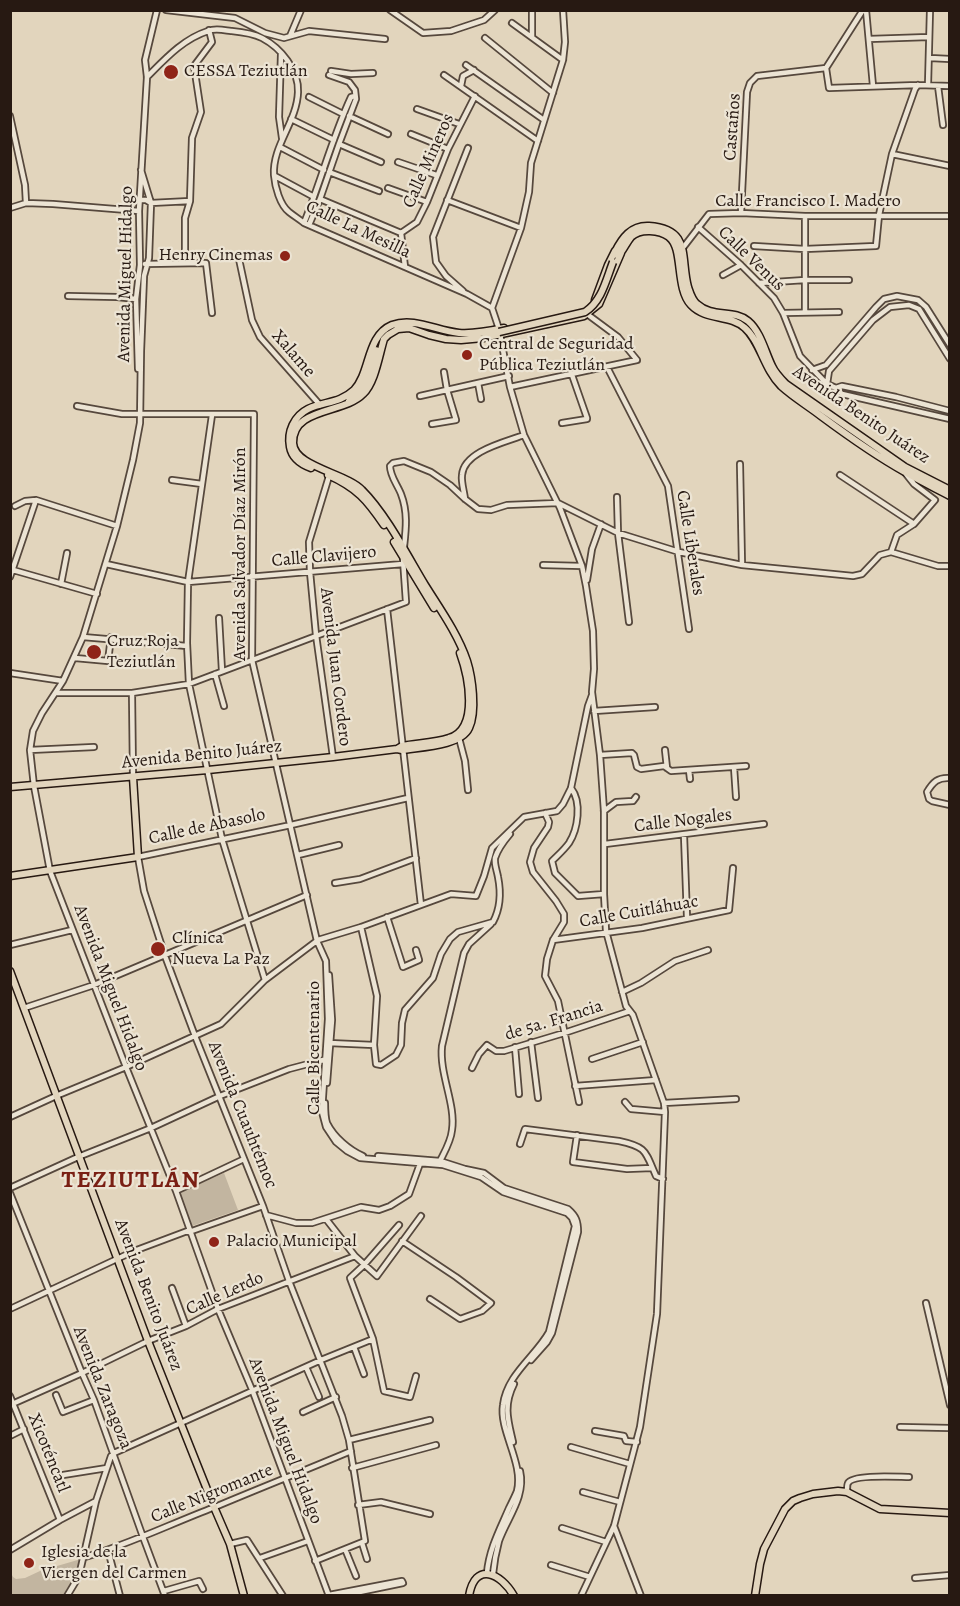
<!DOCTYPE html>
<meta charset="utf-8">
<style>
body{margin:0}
#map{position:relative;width:960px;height:1606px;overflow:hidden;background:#e2d5bd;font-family:Alegreya,serif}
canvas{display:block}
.frame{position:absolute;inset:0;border:12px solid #271912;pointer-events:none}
</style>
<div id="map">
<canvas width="960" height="1606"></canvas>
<div class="frame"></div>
</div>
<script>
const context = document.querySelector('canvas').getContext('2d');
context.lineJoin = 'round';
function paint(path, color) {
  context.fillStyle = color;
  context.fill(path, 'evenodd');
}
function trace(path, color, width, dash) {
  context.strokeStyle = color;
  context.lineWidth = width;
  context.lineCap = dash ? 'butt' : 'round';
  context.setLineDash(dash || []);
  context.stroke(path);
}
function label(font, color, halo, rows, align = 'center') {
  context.font = font + ' Alegreya,serif';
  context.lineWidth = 4.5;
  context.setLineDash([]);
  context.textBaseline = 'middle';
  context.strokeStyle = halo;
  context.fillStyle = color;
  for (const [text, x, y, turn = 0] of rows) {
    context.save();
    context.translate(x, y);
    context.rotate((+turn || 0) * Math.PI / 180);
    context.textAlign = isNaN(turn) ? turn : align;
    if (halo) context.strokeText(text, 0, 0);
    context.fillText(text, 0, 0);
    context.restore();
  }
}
paint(new Path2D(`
 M 224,1173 L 238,1210 L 192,1226 L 179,1193 Z
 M 81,1559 L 77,1575 L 63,1595 L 11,1595 L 10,1571 L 13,1577 L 16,1579 L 25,1578 L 40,1571 Z`), '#c2b5a0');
const minor = new Path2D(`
 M 166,10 L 235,18 L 265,33 L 284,38 L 309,31 L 385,39
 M 390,10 L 423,33 L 451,31 L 484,20 L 495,10
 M 532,10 L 532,37
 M 866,10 L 873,86
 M 512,23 L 563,60
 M 290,36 L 301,10
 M 485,38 L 553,93
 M 869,39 L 929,37
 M 281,54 L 279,117 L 282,138
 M 930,58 L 950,59
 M 466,65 L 544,120
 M 826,68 L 829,88 L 918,85 L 950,86
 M 826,68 L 863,10
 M 331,71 L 351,74 L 373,73
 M 444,75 L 538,141
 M 147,77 C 165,59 183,39 208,31 C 215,28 223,30 231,31 C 241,32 252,33 262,38 C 281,48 299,70 298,92 C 297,122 272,146 274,175 C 275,187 280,205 289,212 C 294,216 299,219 304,223 L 467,294 L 492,308 L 499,329 L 510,387 L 524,435 L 560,508 L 582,566 L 586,586 L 593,631 L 594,669 L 592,692 L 600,755 L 604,811 L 604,894 L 606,931 L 626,1006 L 633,1015 L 664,1103 L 665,1112 L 657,1314 L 640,1427 L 614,1526 L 581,1596
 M 928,85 L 930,10
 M 461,86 L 463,76 L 474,70
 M 938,86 L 943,125
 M 309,97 L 343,114
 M 417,109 L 459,124
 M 10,116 L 25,185 L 26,203
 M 349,116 L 388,134
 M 291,119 L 334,140
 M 411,134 L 448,149
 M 339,144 L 381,162
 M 280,147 L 324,170
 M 892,154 L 950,166
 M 398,162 L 436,175
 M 141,170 L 151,203 L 149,258 L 144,276 L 141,351 L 140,423 L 133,460 L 117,526 L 83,637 L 63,681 L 42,713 L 33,731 L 30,750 L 34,786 L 50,871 L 126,1067 L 176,1191 L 218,1309 L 253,1392 L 329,1596
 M 329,172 L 379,191
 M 275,176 L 314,197
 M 388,188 L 427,202
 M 320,199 L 401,233
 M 139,200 L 146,200 L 151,203 L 190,201
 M 447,200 L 521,228
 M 10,208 L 26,203 L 53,204 L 139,211
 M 741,213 L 747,92 L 750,83 L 757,76 L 826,68
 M 304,223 C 321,181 332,138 351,97 L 355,96
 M 309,225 L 320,199 L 339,144 L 356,99 L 355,90 L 349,82 L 329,75
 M 698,227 L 741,265 L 774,298 L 783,313 L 800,356 L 827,384 L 836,388 L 842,394 L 950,419
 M 754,246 L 805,249 L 876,246 L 879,215 L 892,154 L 915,89 L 918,85
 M 682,249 L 709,214 L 741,213 L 805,216 L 950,216
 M 239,259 L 252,320 L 260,337 L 320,405
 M 185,263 L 185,218 L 190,201 L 192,138 L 201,112 L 194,66 L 212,42 L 209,30
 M 145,264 L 206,263 L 212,313
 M 405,267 L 401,233 L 417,222 L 427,202 L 448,149 L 475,96
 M 723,275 L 741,265
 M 759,283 L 805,280 L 849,280
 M 463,291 L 446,276 L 436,262 L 433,237 L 468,148
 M 68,296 L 117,297 L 136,299
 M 492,308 L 521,228 L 529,192 L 531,163 L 563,60 L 565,42 L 563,10
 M 805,312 L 805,216
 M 783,313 L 839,312
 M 607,367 L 668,486 L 689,629
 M 138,369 L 136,299 L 140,265 L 139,211 L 147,77 L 145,60 L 157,10
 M 812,370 L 826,365 L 876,307 L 884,299 L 897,296 L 918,300 L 926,307 L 950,345
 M 478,383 L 481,399
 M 827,384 L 829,371 L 873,320 L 890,307 L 909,305 L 919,309 L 950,359
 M 510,387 L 637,360 L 618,337 L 587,314
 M 836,388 L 842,386 L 896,397 L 950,411
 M 420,396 L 509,376
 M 77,406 L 122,414 L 254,414 L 252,660 L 317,941 L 326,961 L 328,1019 L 322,1112 L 326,1127 L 336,1142 L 347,1151 L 360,1158 L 443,1165 L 481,1177 L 503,1192 L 567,1213 L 572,1218 L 575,1226 L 549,1332 C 535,1357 507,1374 503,1405 C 499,1431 524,1463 517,1491 C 515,1496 512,1502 509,1508 C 500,1529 489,1549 487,1573
 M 212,415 L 188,582 L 187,643 L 189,684 L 222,839 L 265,980
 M 562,423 L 587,419 L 587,418 L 572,375
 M 432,424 L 456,420 L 447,390 L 444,372
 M 740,464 L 742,565
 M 330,473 L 309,542 L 310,572 L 316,635 L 333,757
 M 840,475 L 914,524
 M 172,480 L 202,484
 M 617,497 L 618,533 L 629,622
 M 465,499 C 464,491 461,482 462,475 C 464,451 506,442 524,435
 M 15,506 L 25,501 L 36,500 L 117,526
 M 404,547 C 406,529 408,512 401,494 C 397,484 390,476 390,466 L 393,463 L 404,461 L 431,472 L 450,485 L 465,499 L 478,509 L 491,510 L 507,505 L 558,503 L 618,533 L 679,552 L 742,565 L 853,576 L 862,574 L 880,555 L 891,552
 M 891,552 L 897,535 L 914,524 L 935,500 L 914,484 L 906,474
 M 891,552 L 938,566 L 950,566
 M 106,564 L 188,582 L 403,564
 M 543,565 L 582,566
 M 13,570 L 97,594
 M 10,577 L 36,500
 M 587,580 L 592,549 L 601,524
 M 61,584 L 67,553
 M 387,609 L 421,905
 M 219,618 L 222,671
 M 83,637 L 187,646
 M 75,658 L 108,661 L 111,637
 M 10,673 L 63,681
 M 215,674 L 224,706
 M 56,693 L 132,693 L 189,684 L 406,602 L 403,559
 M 132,693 L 133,777
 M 594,711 L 655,707
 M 459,738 L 465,761 L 468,790
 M 30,750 L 94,747
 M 665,750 L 667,768
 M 600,755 L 632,753 L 634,755 L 637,767 L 641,769 L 664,766 L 671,771 L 746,766
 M 734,767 L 736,797
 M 689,770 L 690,779
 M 950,778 C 938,777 933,782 927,792 L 929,799 L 932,801 L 950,805
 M 571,788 C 582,802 578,829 569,843 C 564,850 558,855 552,861 L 555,873 L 578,896 L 604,894
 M 604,811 L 616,802 L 633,801 L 636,797
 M 545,813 L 549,822 L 548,827 L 534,848 L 530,862 L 533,872 L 556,901 L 564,914 L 564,922 L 553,940 L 547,959 L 545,976 L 558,1001 L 579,1102
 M 684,835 L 687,917
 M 605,844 L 764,824
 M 298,855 L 339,845
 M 335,883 L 360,879 L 416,858
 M 387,917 L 403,967 L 419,960 L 416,950
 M 361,927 L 377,996 L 374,1045 L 376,1064 L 381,1065 L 396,1055 L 401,1045 L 402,1023 L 405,1010 L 433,978 L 441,954 L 450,939 L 458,932 L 493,922 C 500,909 501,892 498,877 C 497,871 494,864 495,858 C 498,849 504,841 510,834
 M 553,940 L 642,928 L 729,910 L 733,868
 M 10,945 L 72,930
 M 622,992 L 641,983 L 675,961 L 708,950
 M 24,1008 L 94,985 L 307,895
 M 531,1042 L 538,1098
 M 329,1043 L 374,1045
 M 515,1047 L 519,1094
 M 592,1059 L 643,1042
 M 472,1068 L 479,1054 L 487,1045 L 496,1051 L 504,1051 L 564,1033 L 630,1011
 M 327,1083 L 332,1020 L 329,975
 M 575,1086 L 656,1080
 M 625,1102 L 631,1109 L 665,1112
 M 325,1103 C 325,1109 325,1117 327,1123 C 334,1137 349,1150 363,1156
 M 664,1103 L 736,1099
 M 10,1117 L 56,1096 L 126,1067 L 221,1024 L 265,980 L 318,940 L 361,927 L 451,894 L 476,896 L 484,876 L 492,848 L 524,817 L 557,811 L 563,804 L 571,788 L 588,706 L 592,695
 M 577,1135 L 573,1162 L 627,1169 L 652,1168
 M 520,1144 L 525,1129 L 619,1141 C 647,1147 645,1151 656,1176 L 663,1179
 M 378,1156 L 440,1161 L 465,1169 L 484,1173 L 504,1188 L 568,1209 C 576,1216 578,1221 578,1232 L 552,1333 L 547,1342 L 531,1360
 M 440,1161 C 445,1151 451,1141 452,1130 C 456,1104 439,1074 442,1046 L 464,953 L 469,944 L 491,924
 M 10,1188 L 78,1157 L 151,1128 L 220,1096 L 289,1069 L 327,1059
 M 176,1191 L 244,1159
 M 10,1193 L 82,1373 L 94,1400 L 143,1537 L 165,1596
 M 266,1215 L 296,1223 L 312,1223 L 361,1207 L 379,1210 L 390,1206 L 409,1194 L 421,1161
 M 326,1219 L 355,1256 L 377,1276 L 421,1216
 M 399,1225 L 364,1265 L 350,1278 L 373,1339 L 384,1391 L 410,1397 L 416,1376
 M 189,1232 L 263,1206
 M 402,1241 L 456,1277 L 491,1303 L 482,1311 L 460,1319 L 430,1299
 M 172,1288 L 186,1326
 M 926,1303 L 950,1405
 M 10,1309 L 134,1251 L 190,1230
 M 354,1347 L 364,1374
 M 306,1367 L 319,1397
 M 56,1395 L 63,1412 L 94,1400
 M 10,1396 L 60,1520
 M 10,1405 L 82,1373 L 148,1341 L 186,1326 L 218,1309 L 355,1256
 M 303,1412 L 336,1397
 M 900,1427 L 950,1428
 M 595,1431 L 624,1436 L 626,1441 L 637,1442
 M 10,1436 L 24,1429
 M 349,1440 L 430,1420
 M 513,1442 C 508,1420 503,1406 514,1384
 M 571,1447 L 630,1464
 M 352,1468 L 436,1445
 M 63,1475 L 107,1468
 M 583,1492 L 620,1502
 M 847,1492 C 847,1490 847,1484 848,1483 C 853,1474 898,1477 909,1477
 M 358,1505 L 381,1502 L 430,1514
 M 614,1526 L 641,1596
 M 562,1528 L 606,1542
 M 362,1543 L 367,1559
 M 230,1544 L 247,1540 L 283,1596
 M 345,1549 L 356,1576
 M 10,1550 L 60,1520 L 96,1501
 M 108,1550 L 120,1596
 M 82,1558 C 128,1545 170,1524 215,1507 C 260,1488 306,1470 351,1451
 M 260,1558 L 308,1541
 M 315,1561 L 365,1541 L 349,1440 L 342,1416 L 289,1281 L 263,1206 L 195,1036 L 165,956 L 144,891 L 138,857 L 291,825 L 408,798
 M 551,1565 L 590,1577
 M 493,1574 C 494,1563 496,1552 499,1541 C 507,1518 526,1497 520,1471
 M 915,1578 L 950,1575
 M 164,1591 L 199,1581 L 203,1589
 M 329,1595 L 402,1581 L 403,1583 L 340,1596
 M 67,1596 L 79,1576 L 96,1501 L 111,1456 L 114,1453 L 321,1360 L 373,1339`);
const major = new Path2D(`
 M 615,252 C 622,238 631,225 649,226 C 692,229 680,258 688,287 C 690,293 692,300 697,304 C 712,318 734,309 748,321 C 761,332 765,352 772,366 C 775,373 780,378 786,384 L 905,467 L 950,490
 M 618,256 C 623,251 626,243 631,237 C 640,228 660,230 669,237 C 684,248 675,288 691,305 C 706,321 730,314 745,328 C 760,341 764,369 781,386 C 793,397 808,406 821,416 C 848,436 876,456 905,472 C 920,481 935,488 950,496
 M 595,300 L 608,265 L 615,251
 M 349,401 L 358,392 L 366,381 L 376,350
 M 311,468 C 300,464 292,458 290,447 C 287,432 294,416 308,409 C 324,401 339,404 354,390 C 371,372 366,336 392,325 C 414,317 437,331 459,333 C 473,334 490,331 504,328
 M 328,475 C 357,488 367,500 384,525
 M 394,542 L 434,608
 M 397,749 L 402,746 C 417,743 434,743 449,738 C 480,729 468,675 460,653
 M 10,787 L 208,770 L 333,757 L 397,749 L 402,750 C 420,747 461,746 469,728 C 477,711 472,677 467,661 C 458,634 440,609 425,585 C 407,555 386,514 362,490 C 346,473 294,467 293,443 C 292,407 344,414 363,394 C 375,383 379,355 384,339 L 388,335 L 398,329 L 409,328 L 429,335 L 446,339 L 461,340 L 483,338 L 584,316 L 599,304 L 621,253
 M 10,876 L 138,857 L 133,777
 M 10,971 L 148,1341 L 214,1507 L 230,1544 L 244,1596
 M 469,1596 C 475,1561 501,1573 514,1596
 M 755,1596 L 760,1564 L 764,1549 L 785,1509 L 793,1501 L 800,1498 L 813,1494 L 838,1491 L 847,1492 L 880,1509 L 950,1513`);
trace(minor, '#56483d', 8);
trace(major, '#271912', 9);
trace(minor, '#ece4d4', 4.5);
trace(major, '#e2d5bd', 6);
const majorBridge = new Path2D(`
 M 499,332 L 585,312 C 602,301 606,280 613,262`);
trace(majorBridge, '#271912', 9, []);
trace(majorBridge, '#e2d5bd', 6);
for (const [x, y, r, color] of [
 [171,72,8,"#8f2418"],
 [285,256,6,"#8f2418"],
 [467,355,6,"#8f2418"],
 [94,652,8,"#8f2418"],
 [158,949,8,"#8f2418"],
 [214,1242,6,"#8f2418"],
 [29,1563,6,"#8f2418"]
]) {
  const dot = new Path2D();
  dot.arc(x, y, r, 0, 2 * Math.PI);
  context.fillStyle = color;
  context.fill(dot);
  trace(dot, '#ece4d4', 2);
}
label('18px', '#271912', '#ece4d4', [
 ["CESSA Teziutlán",184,72],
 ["Henry Cinemas",273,256,"right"],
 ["Central de Seguridad",479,345],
 ["Pública Teziutlán",479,366],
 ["Cruz Roja",107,642],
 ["Teziutlán",107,663],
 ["Clínica",172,939],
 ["Nueva La Paz",172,960],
 ["Palacio Municipal",226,1242],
 ["Iglesia de la",41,1553],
 ["Viergen del Carmen",41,1574]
], 'left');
label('18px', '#271912', '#ece4d4', [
 ["Castaños",733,127,-86],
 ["Calle Mineros",429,161,-66],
 ["Calle Francisco I. Madero",808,202],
 ["Calle La Mesilla",358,230,25],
 ["Calle Venus",751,259,44],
 ["Avenida Miguel Hidalgo",126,274,-89],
 ["Xalame",293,354,49],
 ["Avenida Benito Juárez",861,415,34],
 ["Calle Liberales",690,543,81],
 ["Avenida Salvador Díaz Mirón",241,554,-90],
 ["Calle Clavijero",324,557,-5],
 ["Avenida Juan Cordero",335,667,83],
 ["Avenida Benito Juárez",202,755,-6],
 ["Calle Nogales",683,821,-7],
 ["Calle de Abasolo",207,827,-12],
 ["Calle Cuitláhuac",639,912,-10],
 ["Avenida Miguel Hidalgo",110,988,69],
 ["de 5a. Francia",554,1021,-17],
 ["Calle Bicentenario",315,1048,-90],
 ["Avenida Cuauhtémoc",242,1115,68],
 ["Calle Lerdo",225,1294,-24],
 ["Avenida Benito Juárez",148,1295,69],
 ["Avenida Zaragoza",102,1388,68],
 ["Avenida Miguel Hidalgo",285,1441,69],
 ["Xicoténcatl",48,1453,68],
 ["Calle Nigromante",212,1494,-22]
]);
context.letterSpacing = '1.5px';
label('bold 24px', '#7a1f14', '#ece4d4', [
 ["TEZIUTLÁN",131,1181]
]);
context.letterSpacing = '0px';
</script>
